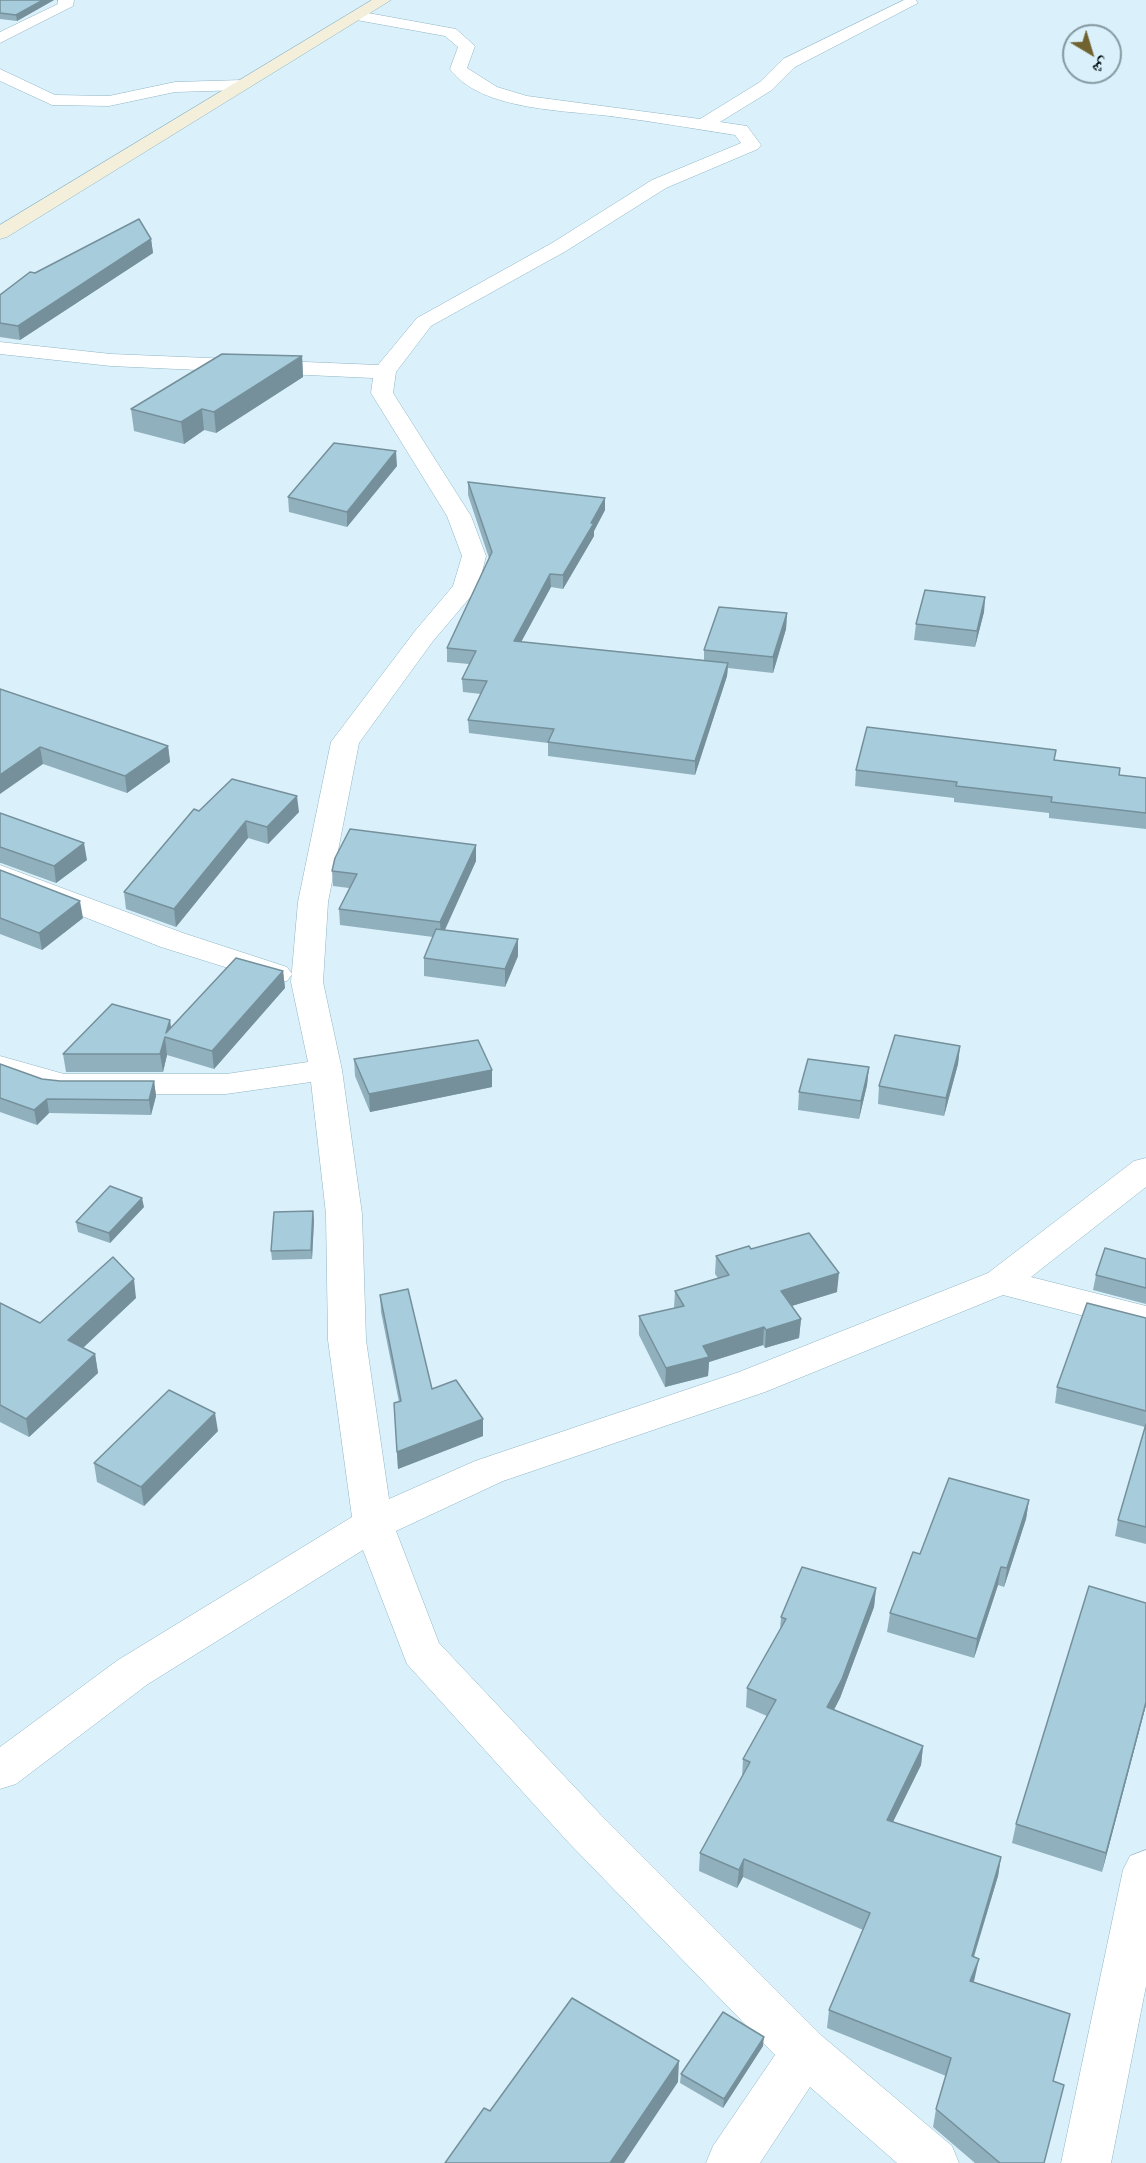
<!DOCTYPE html>
<meta charset="utf-8">
<style>
body{margin:0}
#map{position:relative;width:1146px;height:2163px;overflow:hidden;background:#daf1fb;font-family:"IBM Plex Sans","Noto Naskh Arabic",sans-serif}
canvas{display:block}
.north{position:absolute;left:1062px;top:24px;width:60px;height:60px;box-sizing:border-box;background:#daf1fb;border:2px solid #8699a1;border-radius:50%;rotate:142deg;font-size:16px;font-weight:700;line-height:24px;text-align:center;color:#07151b}
.north::after{content:'';display:block;margin:auto;width:21px;height:27px;background:#716330;clip-path:polygon(50% 0,100% 100%,50% 72%,0 100%)}
</style>
<div id="map">
<canvas width="1146" height="2163"></canvas>
<div class="north">ش</div>
</div>
<script>
const context = document.querySelector('canvas').getContext('2d');
context.lineJoin = 'round';
function trace(path, color, width, dash) {
  context.strokeStyle = color;
  context.lineWidth = width;
  context.lineCap = dash ? 'butt' : 'round';
  context.setLineDash(dash || []);
  context.stroke(path);
}
function paint(path, color) {
  context.fillStyle = color;
  context.fill(path, 'evenodd');
}
const minor = new Path2D(`
 M 58,0 L 74,0 L 73,6 L 0,43 L 0,32 L 58,4 Z
 M 904,0 L 916,0 L 918,3 L 795,67 L 772,90 L 720,122 L 747,126 L 761,145 L 758,149 L 666,188 L 566,251 L 431,326 L 396,372 L 393,393 L 471,516 L 486,556 L 478,588 L 433,641 L 359,743 L 328,902 L 323,982 L 342,1070 L 362,1214 L 366,1340 L 389,1499 L 475,1461 L 739,1372 L 988,1273 L 1134,1161 L 1146,1158 L 1146,1187 L 1031,1277 L 1146,1306 L 1146,1332 L 1003,1295 L 765,1392 L 503,1481 L 396,1531 L 439,1643 L 600,1814 L 822,2036 L 952,2146 L 959,2163 L 897,2163 L 810,2087 L 760,2163 L 706,2163 L 713,2146 L 775,2055 L 568,1842 L 407,1664 L 363,1550 L 148,1684 L 16,1784 L 0,1789 L 0,1747 L 118,1660 L 352,1517 L 328,1340 L 326,1214 L 311,1082 L 226,1094 L 63,1094 L 0,1077 L 0,1056 L 64,1074 L 226,1074 L 308,1062 L 291,982 L 298,902 L 331,742 L 415,631 L 453,586 L 462,556 L 447,516 L 371,393 L 373,378 L 111,366 L 0,354 L 0,342 L 111,354 L 378,365 L 417,318 L 552,243 L 652,180 L 741,143 L 735,135 C 696,129 657,122 617,117 C 570,110 481,112 450,69 L 458,47 L 445,36 L 351,19 L 349,16 L 351,13 L 357,11 L 456,29 L 475,46 L 467,68 L 497,87 L 527,96 L 700,119 L 760,82 L 783,59 Z
 M 0,69 L 55,95 L 109,96 L 175,82 L 243,80 L 252,85 L 243,90 L 175,92 L 109,106 L 52,105 L 0,81 Z
 M 0,865 L 183,933 L 287,967 L 292,974 L 287,981 L 276,983 L 161,947 L 0,884 Z
 M 1146,1850 L 1146,1986 L 1111,2163 L 1061,2163 L 1123,1870 L 1130,1856 Z`);
const secondary = new Path2D(`
 M 372,0 L 391,0 L 7,237 L 0,239 L 0,225 Z`);
trace(minor, '#8fb5c4', 1);
trace(secondary, '#8fb5c4', 1);
paint(minor, '#fff');
paint(secondary, '#f4efda');
paint(new Path2D(`
 M 0,0 L 54,0 L 17,21 L 0,19 Z
 M 151,239 L 153,253 L 20,340 L 0,337 L 0,295 L 35,273 Z
 M 302,356 L 303,377 L 216,433 L 204,430 L 184,444 L 134,431 L 131,409 Z
 M 397,466 L 347,527 L 289,512 L 288,497 Z
 M 468,482 L 605,498 L 605,510 L 594,531 L 594,536 L 563,589 L 551,587 L 521,642 L 704,660 L 704,650 L 787,613 L 786,629 L 773,673 L 728,668 L 727,676 L 695,775 L 548,756 L 548,743 L 469,733 L 468,720 L 481,694 L 463,692 L 462,679 L 469,664 L 447,662 L 447,648 L 489,558 L 468,495 Z
 M 985,597 L 984,612 L 975,647 L 914,640 L 916,624 Z
 M 0,689 L 168,746 L 170,762 L 127,793 L 43,764 Z
 M 1054,760 L 1119,775 L 1146,778 L 1146,829 L 1049,818 L 1049,813 L 954,802 L 954,798 L 855,786 L 856,770 Z
 M 199,811 L 299,812 L 268,844 L 248,838 L 176,927 L 126,909 L 124,892 Z
 M 0,813 L 87,860 L 56,883 L 1,863 L 0,863 Z
 M 476,861 L 445,930 L 518,956 L 505,987 L 424,976 L 424,958 L 433,937 L 340,925 L 339,909 L 349,888 L 333,886 L 332,871 Z
 M 0,870 L 83,918 L 42,950 L 0,934 Z
 M 283,971 L 285,988 L 214,1069 L 167,1055 L 163,1072 L 66,1072 L 63,1054 L 170,1020 L 171,1028 Z
 M 960,1046 L 958,1064 L 944,1116 L 878,1104 L 879,1086 Z
 M 354,1059 L 492,1087 L 370,1112 L 355,1076 Z
 M 0,1064 L 42,1079 L 60,1081 L 154,1081 L 156,1096 L 151,1115 L 49,1113 L 37,1125 L 0,1112 Z
 M 869,1067 L 867,1085 L 859,1119 L 798,1110 L 799,1092 Z
 M 144,1207 L 110,1243 L 78,1232 L 76,1222 Z
 M 314,1220 L 312,1259 L 272,1260 L 271,1251 Z
 M 751,1249 L 837,1292 L 791,1306 L 801,1319 L 799,1338 L 765,1348 L 763,1345 L 709,1362 L 708,1376 L 665,1387 L 639,1335 L 639,1316 L 674,1308 L 675,1291 L 718,1278 L 715,1274 L 716,1256 Z
 M 1146,1259 L 1146,1304 L 1093,1290 L 1096,1275 Z
 M 380,1295 L 432,1389 L 483,1419 L 483,1436 L 398,1469 L 394,1403 L 399,1402 L 381,1312 Z
 M 136,1298 L 83,1348 L 95,1354 L 98,1373 L 29,1437 L 0,1422 L 0,1303 L 40,1323 Z
 M 1146,1318 L 1146,1544 L 1115,1536 L 1118,1520 L 1145,1427 L 1055,1403 L 1057,1387 Z
 M 218,1431 L 144,1506 L 97,1482 L 94,1463 Z
 M 1029,1500 L 1026,1519 L 1004,1587 L 998,1585 L 974,1658 L 887,1632 L 890,1613 Z
 M 876,1588 L 874,1607 L 840,1698 L 834,1710 L 923,1746 L 921,1765 L 893,1822 L 1001,1857 L 998,1876 L 974,1957 L 975,1977 L 974,1982 L 1066,2032 L 1053,2082 L 1064,2085 L 1044,2163 L 975,2163 L 933,2127 L 936,2109 L 946,2076 L 827,2028 L 829,2010 L 863,1930 L 743,1877 L 737,1888 L 699,1871 L 700,1853 L 742,1778 L 743,1759 L 767,1716 L 746,1707 L 747,1688 L 780,1631 L 781,1617 Z
 M 1146,1603 L 1146,1705 L 1102,1872 L 1012,1843 L 1016,1824 Z
 M 763,2046 L 723,2108 L 680,2083 L 681,2074 Z`), '#90b0be');
paint(new Path2D(`
 M 43,0 L 54,0 L 17,21 L 16,15 Z
 M 151,239 L 153,253 L 20,340 L 18,326 Z
 M 302,356 L 303,377 L 216,433 L 214,412 Z
 M 202,409 L 204,430 L 184,444 L 181,422 Z
 M 396,451 L 397,466 L 347,527 L 347,512 Z
 M 605,498 L 605,510 L 594,531 L 594,536 L 563,589 L 563,575 Z
 M 550,574 L 551,587 L 514,655 L 514,641 Z
 M 985,597 L 984,612 L 975,647 L 977,631 Z
 M 787,613 L 786,629 L 773,673 L 773,657 Z
 M 728,663 L 727,676 L 695,775 L 695,761 Z
 M 168,746 L 170,762 L 127,793 L 125,776 Z
 M 40,747 L 43,764 L 0,794 L 0,775 Z
 M 297,796 L 299,812 L 268,844 L 267,827 Z
 M 246,821 L 248,838 L 176,927 L 174,909 Z
 M 84,843 L 87,860 L 56,883 L 54,866 Z
 M 476,845 L 476,861 L 441,938 L 440,922 Z
 M 80,901 L 83,918 L 42,950 L 39,933 Z
 M 518,939 L 518,956 L 505,987 L 505,969 Z
 M 283,971 L 285,988 L 214,1069 L 212,1051 Z
 M 170,1020 L 172,1038 L 166,1033 Z
 M 165,1037 L 167,1055 L 163,1072 L 160,1054 Z
 M 960,1046 L 958,1064 L 944,1116 L 946,1098 Z
 M 869,1067 L 867,1085 L 859,1119 L 861,1101 Z
 M 492,1070 L 492,1087 L 370,1112 L 369,1094 Z
 M 154,1081 L 156,1096 L 151,1115 L 149,1100 Z
 M 47,1099 L 49,1113 L 37,1125 L 34,1110 Z
 M 142,1198 L 144,1207 L 110,1243 L 109,1233 Z
 M 313,1211 L 314,1220 L 312,1259 L 311,1250 Z
 M 839,1273 L 837,1292 L 779,1310 L 781,1291 Z
 M 134,1279 L 136,1298 L 71,1359 L 68,1340 Z
 M 801,1319 L 799,1338 L 765,1348 L 766,1330 Z
 M 764,1327 L 763,1345 L 709,1362 L 708,1376 L 665,1387 L 666,1368 L 703,1346 Z
 M 95,1354 L 98,1373 L 29,1437 L 26,1419 Z
 M 215,1413 L 218,1431 L 144,1506 L 141,1487 Z
 M 483,1419 L 483,1436 L 398,1469 L 397,1452 Z
 M 1029,1500 L 1026,1519 L 1004,1587 L 1007,1568 Z
 M 1001,1567 L 998,1585 L 974,1658 L 977,1639 Z
 M 876,1588 L 874,1607 L 840,1698 L 825,1726 L 827,1707 Z
 M 1146,1702 L 1146,1705 L 1102,1872 L 1106,1853 Z
 M 923,1746 L 921,1765 L 885,1838 L 887,1820 Z
 M 1001,1857 L 998,1876 L 968,1975 L 972,1956 Z
 M 744,1859 L 743,1877 L 737,1888 L 739,1870 Z
 M 979,1959 L 975,1977 L 967,1999 L 970,1981 Z
 M 764,2037 L 763,2046 L 723,2108 L 724,2099 Z
 M 679,2061 L 678,2082 L 624,2163 L 610,2163 Z`), '#75909b');
const building = new Path2D(`
 M 0,0 L 43,0 L 16,15 L 0,13 Z
 M 139,219 L 151,239 L 18,326 L 0,323 L 0,295 L 30,272 L 35,273 Z
 M 222,354 L 302,356 L 214,412 L 202,409 L 181,422 L 131,409 Z
 M 334,443 L 396,451 L 347,512 L 288,497 Z
 M 468,482 L 605,498 L 591,523 L 594,523 L 563,575 L 550,574 L 514,641 L 728,663 L 695,761 L 548,742 L 554,729 L 468,720 L 487,681 L 462,679 L 476,651 L 447,648 L 492,552 Z
 M 925,590 L 985,597 L 977,631 L 916,624 Z
 M 719,607 L 787,613 L 773,657 L 704,650 Z
 M 0,689 L 168,746 L 125,776 L 40,747 L 0,775 Z
 M 867,727 L 1056,750 L 1054,760 L 1120,768 L 1119,775 L 1146,778 L 1146,813 L 1051,802 L 1052,797 L 956,786 L 957,782 L 856,770 Z
 M 232,779 L 297,796 L 267,827 L 246,821 L 174,909 L 124,892 L 194,809 L 199,811 Z
 M 0,813 L 84,843 L 54,866 L 0,847 Z
 M 350,829 L 476,845 L 440,922 L 339,909 L 357,874 L 332,871 L 335,858 Z
 M 0,870 L 80,901 L 39,933 L 0,918 Z
 M 436,929 L 518,939 L 505,969 L 424,958 Z
 M 236,958 L 283,971 L 212,1051 L 165,1037 L 160,1054 L 63,1054 L 112,1004 L 170,1020 L 166,1033 Z
 M 895,1035 L 960,1046 L 946,1098 L 879,1086 Z
 M 478,1040 L 492,1070 L 369,1094 L 354,1059 Z
 M 808,1059 L 869,1067 L 861,1101 L 799,1092 Z
 M 0,1064 L 42,1079 L 60,1081 L 154,1081 L 149,1100 L 47,1099 L 34,1110 L 0,1098 Z
 M 110,1186 L 142,1198 L 109,1233 L 76,1222 Z
 M 313,1211 L 311,1250 L 271,1251 L 274,1212 Z
 M 809,1233 L 839,1273 L 781,1291 L 801,1319 L 766,1330 L 764,1327 L 703,1346 L 709,1357 L 666,1368 L 639,1316 L 684,1306 L 675,1291 L 729,1275 L 716,1256 L 749,1246 L 751,1249 Z
 M 1105,1248 L 1146,1259 L 1146,1288 L 1096,1275 Z
 M 113,1257 L 134,1279 L 68,1340 L 95,1354 L 26,1419 L 0,1405 L 0,1303 L 40,1323 Z
 M 408,1289 L 432,1389 L 456,1380 L 483,1419 L 397,1452 L 394,1403 L 401,1401 L 380,1295 Z
 M 1087,1303 L 1146,1318 L 1146,1411 L 1057,1387 Z
 M 169,1390 L 215,1413 L 141,1487 L 94,1463 Z
 M 1146,1424 L 1146,1527 L 1118,1520 Z
 M 949,1478 L 1029,1500 L 1007,1568 L 1001,1567 L 977,1639 L 890,1613 L 913,1552 L 920,1554 Z
 M 802,1567 L 876,1588 L 842,1679 L 827,1707 L 923,1746 L 887,1820 L 1001,1857 L 972,1956 L 979,1959 L 970,1981 L 1070,2014 L 1053,2081 L 1064,2085 L 1044,2163 L 1000,2163 L 936,2109 L 951,2058 L 829,2010 L 870,1913 L 744,1859 L 739,1870 L 700,1853 L 750,1762 L 743,1759 L 776,1700 L 747,1688 L 786,1619 L 781,1617 Z
 M 1089,1586 L 1146,1603 L 1146,1702 L 1106,1853 L 1016,1824 Z
 M 572,1998 L 679,2061 L 610,2163 L 445,2163 L 484,2108 L 490,2111 Z
 M 723,2012 L 764,2037 L 724,2099 L 681,2074 Z`);
paint(building, '#a7cddd');
trace(building, '#75909b', 1.5);
</script>
